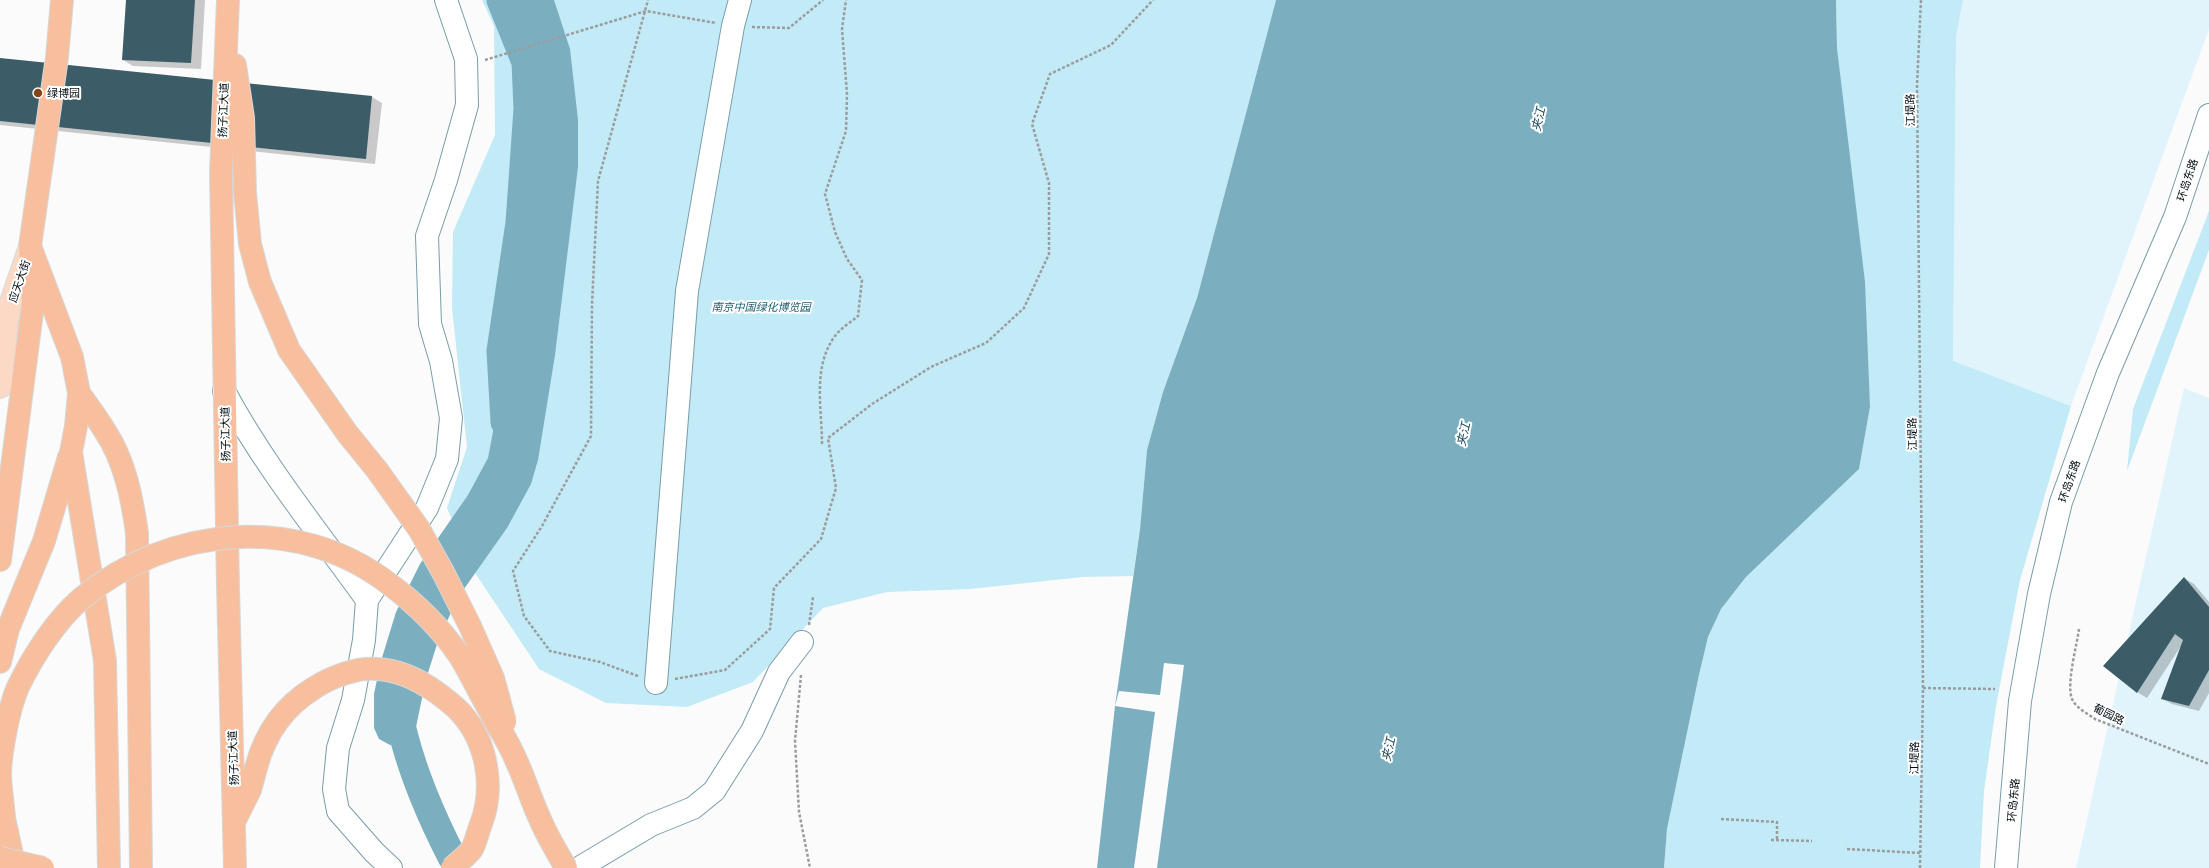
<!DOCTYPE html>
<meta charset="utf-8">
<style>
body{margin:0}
canvas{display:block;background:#fbfbfb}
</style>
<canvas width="2209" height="868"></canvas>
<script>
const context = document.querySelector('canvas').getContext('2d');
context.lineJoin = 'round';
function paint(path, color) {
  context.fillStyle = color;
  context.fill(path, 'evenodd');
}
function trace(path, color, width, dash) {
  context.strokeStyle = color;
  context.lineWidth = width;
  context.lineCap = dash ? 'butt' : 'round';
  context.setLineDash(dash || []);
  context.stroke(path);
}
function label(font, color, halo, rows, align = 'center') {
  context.font = font + ' Georgia,"Noto Sans SC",serif';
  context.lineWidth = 4;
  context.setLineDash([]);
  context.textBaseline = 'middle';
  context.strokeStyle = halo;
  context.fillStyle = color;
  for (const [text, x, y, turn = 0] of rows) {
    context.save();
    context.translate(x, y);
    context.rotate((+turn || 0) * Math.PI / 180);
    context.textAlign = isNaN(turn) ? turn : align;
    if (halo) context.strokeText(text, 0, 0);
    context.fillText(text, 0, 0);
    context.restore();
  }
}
paint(new Path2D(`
 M 1963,0 L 2209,0 L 2209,29 L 2071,406 L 1953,362 L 1956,37 Z
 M 2184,388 L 2209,398 L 2209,868 L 2076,868 Z`), '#e2f4fb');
paint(new Path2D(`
 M 482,0 L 1276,0 L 1197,298 L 1163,392 L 1147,450 L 1140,529 L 1133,576 L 1083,577 L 970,589 L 887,592 L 823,608 L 753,682 L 687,707 L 606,703 L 539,669 L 471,567 L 447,508 L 467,447 L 452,308 L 453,232 L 495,135 L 494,26 Z
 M 1836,0 L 1963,0 L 1956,37 L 1953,361 L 2071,406 L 2020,580 L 1996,706 L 1984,791 L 1980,868 L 1664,868 L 1667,829 L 1699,675 L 1708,637 L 1721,609 L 1746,577 L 1859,469 L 1870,407 L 1837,48 Z
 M 2209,211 L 2209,250 L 2127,471 L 2133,409 Z`), '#c3eaf7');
paint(new Path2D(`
 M 506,0 L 554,0 L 570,49 L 578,120 L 578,167 L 555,355 L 538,460 L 531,484 L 507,528 L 459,596 L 439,638 L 426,679 L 416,727 L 406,743 L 390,745 L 379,739 L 374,728 L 374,694 L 381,661 L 396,612 L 420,564 L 468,495 L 488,458 L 510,342 L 532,160 L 530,119 L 524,56 Z
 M 1276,0 L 1836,0 L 1837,48 L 1865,282 L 1870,407 L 1859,469 L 1746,577 L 1721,609 L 1708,637 L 1699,675 L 1667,829 L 1664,868 L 1097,868 L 1115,706 L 1140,529 L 1147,450 L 1163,392 L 1197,298 Z`), '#7bafbf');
paint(new Path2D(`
 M 1164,663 L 1184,665 L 1157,868 L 1134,868 L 1155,712 L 1115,706 L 1119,691 L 1160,695 Z`), '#fbfbfb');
paint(new Path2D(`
 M 127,0 L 205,0 L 201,69 L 133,66 L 123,60 Z
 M 0,59 L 372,97 L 382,103 L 375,164 L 0,125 Z
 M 2184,578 L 2194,584 L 2209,602 L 2209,693 L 2199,711 L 2172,704 L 2163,699 L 2181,646 L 2147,698 L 2137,692 Z`), '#0003');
trace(new Path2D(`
 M 501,0 L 526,62 L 528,109 L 520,223 L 501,351 L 505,422
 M 399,704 C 398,716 401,726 404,737 C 415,779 432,818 452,857`), '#7bafbf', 29);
paint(new Path2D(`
 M 126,0 L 195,0 L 191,63 L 122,60 Z
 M 0,58 L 372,96 L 366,159 L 0,121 Z
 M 2184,577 L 2209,607 L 2209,670 L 2189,706 L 2161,699 L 2183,640 L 2175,634 L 2137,693 L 2103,666 Z`), '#3c5d68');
const minor = new Path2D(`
 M 224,391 C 263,464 319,533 367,600
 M 656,683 L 687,291 L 733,26 L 740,0
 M 391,868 L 374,852 L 338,811 L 334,789 L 338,748 L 353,700 L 364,640 L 367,600 L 427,508 L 447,459 L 451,418 L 441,361 L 430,324 L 427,236 L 446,180 L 467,105 L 466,59 L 446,0
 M 579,868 L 651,825 L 693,808 L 714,791 L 752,731 L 779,672 L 802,642
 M 2006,868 L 2020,701 L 2039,594 L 2061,502 L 2108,373 L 2175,217 L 2209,115`);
const major = new Path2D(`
 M 0,387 L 8,311 L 30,247`);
const highway = new Path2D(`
 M 228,0 L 221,173 L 228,586 L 235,868
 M 235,65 L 243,118 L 245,193 L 250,244 L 260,282
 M 30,246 L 72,357 L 79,393 L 76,426 L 71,452 L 105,661 L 109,868
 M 79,393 C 88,406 97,418 105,431 C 125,461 132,498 137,533 L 141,868
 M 0,560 L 33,304 L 30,246 L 57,57 L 62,0
 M 0,662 L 8,629 L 44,541 L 69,457
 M 4,818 L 15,868
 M 236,818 L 250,790 L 256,768`);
trace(minor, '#799da8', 24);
trace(major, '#d7d8d9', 24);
trace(highway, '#d7d8d9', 24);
trace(new Path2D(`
 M 752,27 L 789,28 L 823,0
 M 485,60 L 646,11 L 716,23
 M 822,444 C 822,409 812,367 835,336 C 841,328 851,322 858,316 L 862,280 L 847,259 L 835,232 L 825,194 L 846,131 L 847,94 L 842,29 L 846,0
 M 809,625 L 813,597
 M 2079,629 C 2077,645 2066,684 2072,699 C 2076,708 2088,714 2095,719 L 2209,764
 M 801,675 L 795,741 L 799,812 L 810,868
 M 638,676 L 600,662 L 550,651 L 524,616 L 513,571 L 542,526 L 591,436 L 592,304 L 598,181 L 648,0
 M 675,679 L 725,670 L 770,629 L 774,588 L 821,539 L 836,488 L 828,438 L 872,404 L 931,367 L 986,343 L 1024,308 L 1049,254 L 1049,183 L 1032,124 L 1050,74 L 1111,45 L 1153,0
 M 1923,688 L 1995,689
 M 1721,819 L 1777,822 L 1777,840
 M 1771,840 L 1812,841
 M 1847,849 L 1920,853
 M 1920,868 L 1923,688 L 1917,85 L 1921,0`), '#999d9f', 2.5, [3, 2]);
trace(minor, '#fff', 22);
trace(major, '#fbd9c5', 22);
trace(highway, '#f8bf9e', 22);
const highwayBridge = new Path2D(`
 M 260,282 L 289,350 L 347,433 L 377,470 L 419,529 L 444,574 L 470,626 L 493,678 L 505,722
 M 256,768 C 265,733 283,707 314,688 C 331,677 357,667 377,669 C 398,670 419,680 436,692 C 444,698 454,705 461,713 C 487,742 495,787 481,824 C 478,831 476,842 472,849 C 467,856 458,862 452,868
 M 4,818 C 3,803 0,787 0,772 C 1,750 9,707 18,687 C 33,656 56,620 82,598 C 169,526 296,513 388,583 C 415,603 440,627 459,655 C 470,672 479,693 490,711 C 498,727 509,743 516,760 C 525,779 531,800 540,819 C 547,836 557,852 566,868
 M 0,858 L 43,868`);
trace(highwayBridge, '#d7d8d9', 24, []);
trace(highwayBridge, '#f8bf9e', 22);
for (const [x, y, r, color] of [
 [38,93,5,"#874514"]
]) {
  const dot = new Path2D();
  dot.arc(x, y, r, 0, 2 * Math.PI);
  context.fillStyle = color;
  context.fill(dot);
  trace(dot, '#fff', 1.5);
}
label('11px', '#020d12', '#fff', [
 ["绿博园",47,93]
], 'left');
label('11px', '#020d12', '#fff', [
 ["扬子江大道",223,110,-88],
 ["江堤路",1910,110,-91],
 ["环岛东路",2187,180,-72],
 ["应天大街",19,281,-71],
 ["扬子江大道",225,434,-91],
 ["江堤路",1912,434,-91],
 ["环岛东路",2069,481,-71],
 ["葡园路",2109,714,26],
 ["扬子江大道",233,758,-92],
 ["江堤路",1914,758,-89],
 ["环岛东路",2013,800,-85]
]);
label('italic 11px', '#1a5d70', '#fff', [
 ["南京中国绿化博览园",761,307]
]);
label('italic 12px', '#174552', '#fff', [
 ["夹江",1538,119,-77],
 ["夹江",1463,434,-77],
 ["夹江",1388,749,-77]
]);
</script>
